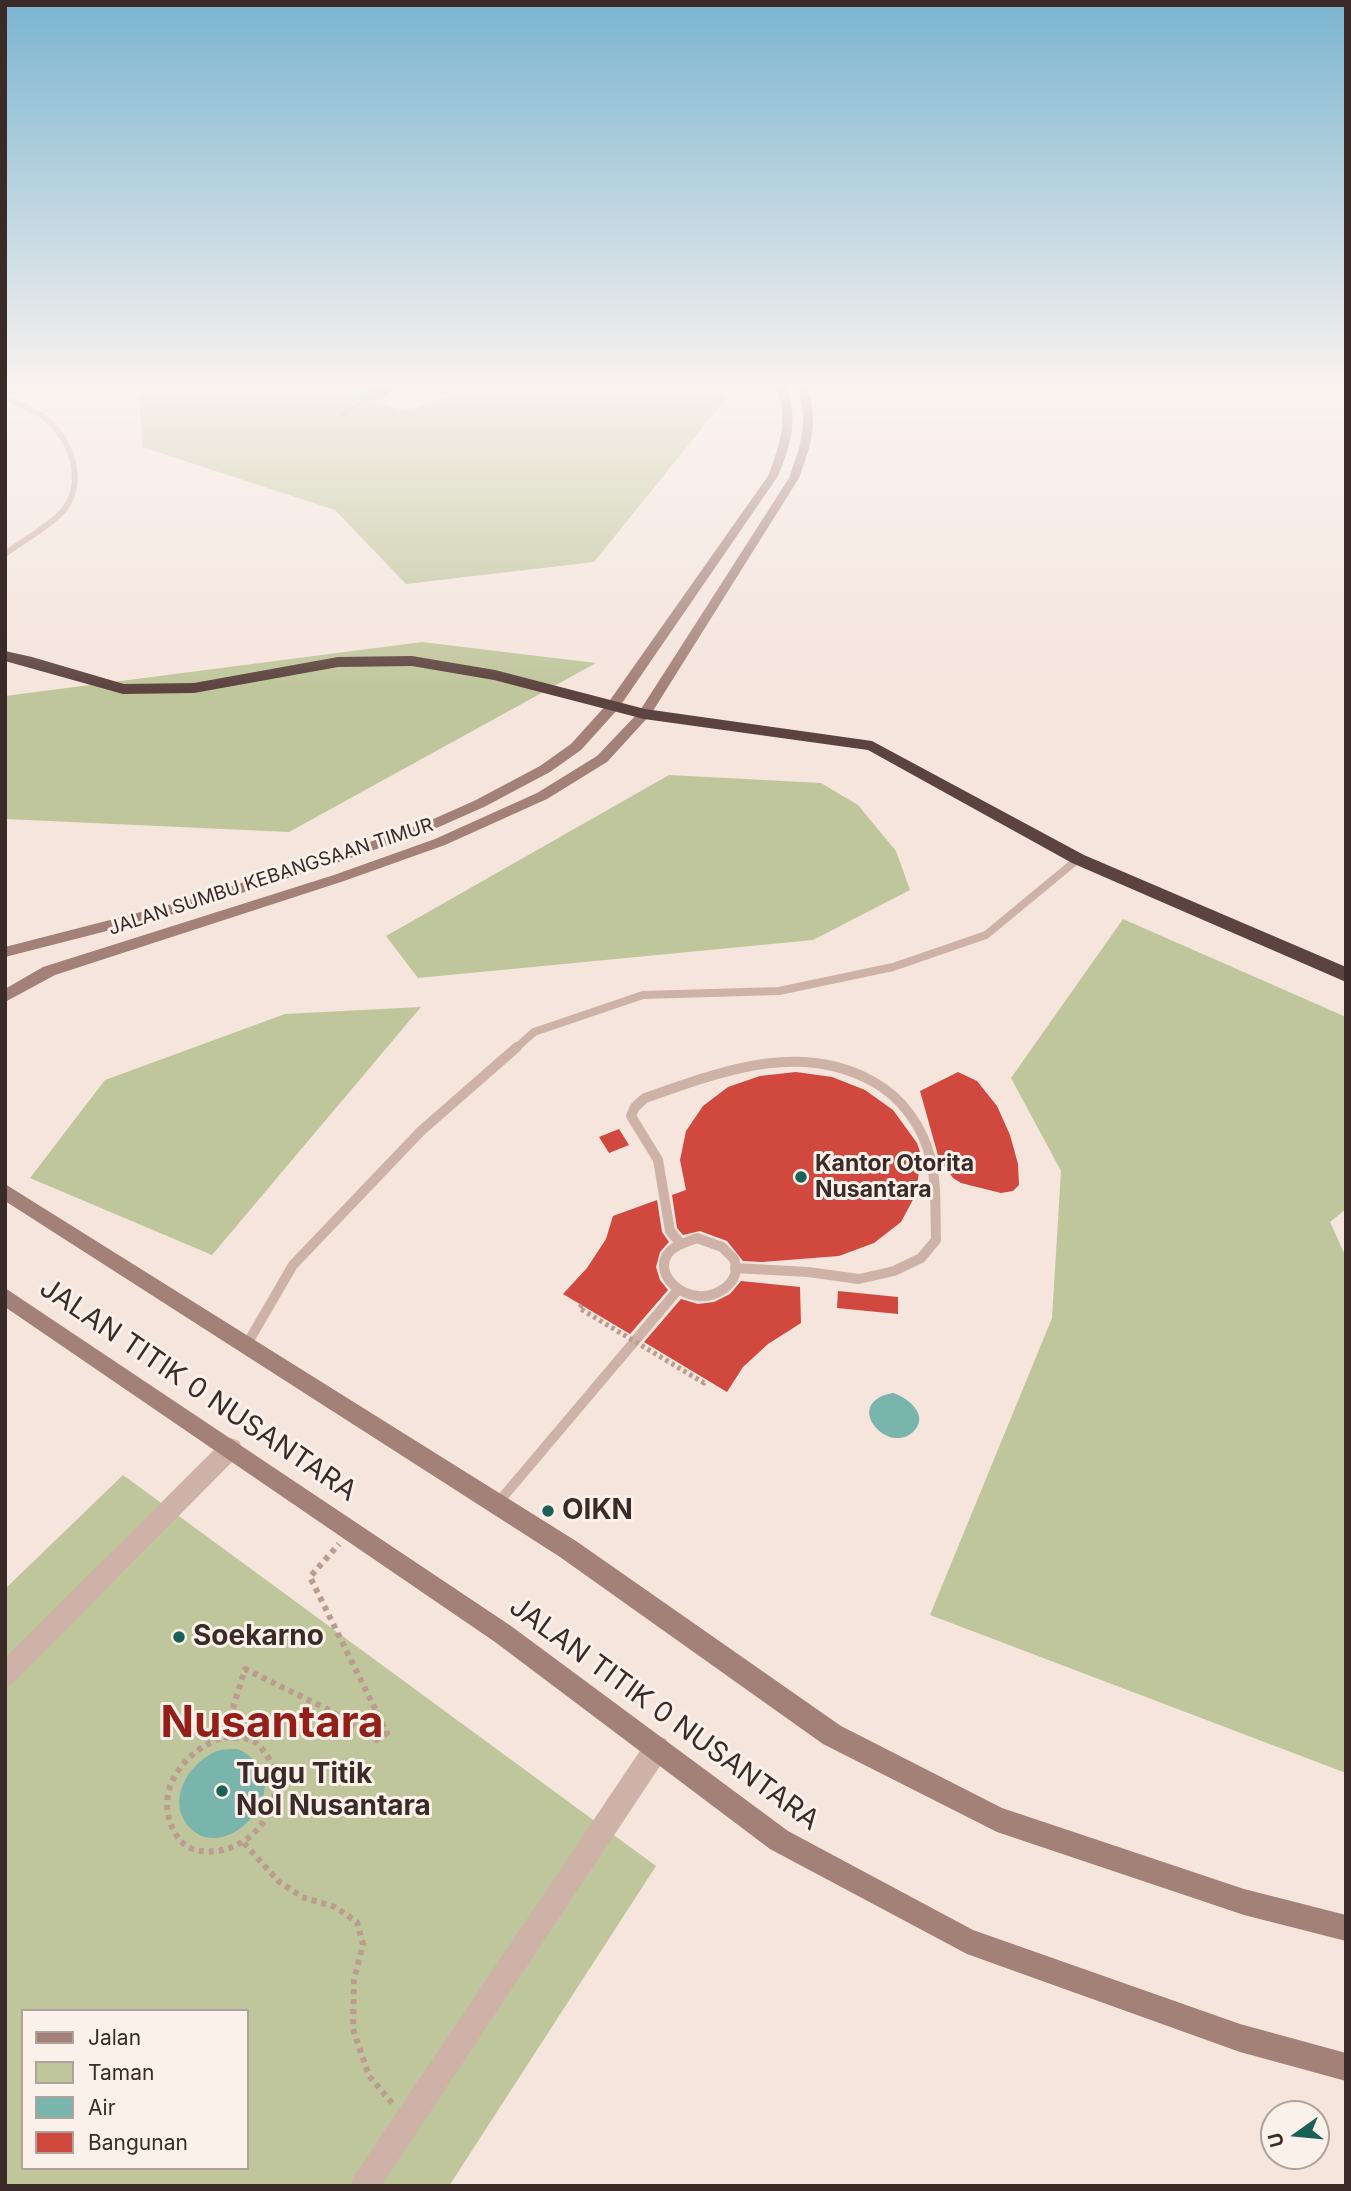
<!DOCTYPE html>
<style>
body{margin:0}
#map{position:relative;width:1351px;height:2191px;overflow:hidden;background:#f5e5dd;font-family:Inter,sans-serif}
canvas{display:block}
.frame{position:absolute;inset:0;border:7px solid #3a2b29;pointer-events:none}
.legend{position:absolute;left:21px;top:2009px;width:228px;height:161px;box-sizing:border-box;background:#fcf1ea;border:2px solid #aea29d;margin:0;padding:9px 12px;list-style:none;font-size:21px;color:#3a2b29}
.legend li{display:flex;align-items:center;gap:14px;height:35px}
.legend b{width:35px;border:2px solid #aea29d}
.north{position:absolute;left:1260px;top:2100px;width:70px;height:70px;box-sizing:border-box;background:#fcf1ea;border:2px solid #aea29d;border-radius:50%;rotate:255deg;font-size:19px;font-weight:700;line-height:28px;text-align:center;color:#3a2b29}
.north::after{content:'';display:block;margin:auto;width:24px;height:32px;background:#1a6158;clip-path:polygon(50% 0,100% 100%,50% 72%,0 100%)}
</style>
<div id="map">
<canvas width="1351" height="2191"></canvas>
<div class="frame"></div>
<ul class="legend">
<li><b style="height:9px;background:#a38078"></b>Jalan</li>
<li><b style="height:19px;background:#bfc69b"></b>Taman</li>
<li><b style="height:19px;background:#79b5ac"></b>Air</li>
<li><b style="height:19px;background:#d1483f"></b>Bangunan</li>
</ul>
<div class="north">U</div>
</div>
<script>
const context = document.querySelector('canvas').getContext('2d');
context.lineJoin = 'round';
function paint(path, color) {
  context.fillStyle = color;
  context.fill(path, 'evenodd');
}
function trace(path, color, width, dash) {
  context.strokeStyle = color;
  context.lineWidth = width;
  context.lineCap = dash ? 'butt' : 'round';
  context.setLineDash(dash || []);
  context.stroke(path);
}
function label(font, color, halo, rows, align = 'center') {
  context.font = font + ' Inter,sans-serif';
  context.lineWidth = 6;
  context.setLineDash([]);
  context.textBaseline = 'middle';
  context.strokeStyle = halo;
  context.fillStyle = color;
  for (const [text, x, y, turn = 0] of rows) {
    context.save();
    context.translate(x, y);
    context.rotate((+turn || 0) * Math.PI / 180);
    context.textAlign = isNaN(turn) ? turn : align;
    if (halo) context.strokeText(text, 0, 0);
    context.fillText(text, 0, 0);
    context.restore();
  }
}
paint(new Path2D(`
 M 207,383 L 320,383 L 404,411 L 493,383 L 716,383 L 728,396 L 594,562 L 406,584 L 335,510 L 142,447 L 139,395 Z
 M 422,642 L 596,663 L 289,832 L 5,819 L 5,696 Z
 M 669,775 L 821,783 L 858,805 L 896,851 L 910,890 L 813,940 L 418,978 L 386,936 Z
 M 1123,919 L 1346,1017 L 1346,1209 L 1330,1222 L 1346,1257 L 1346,1773 L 930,1615 L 1052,1318 L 1061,1171 L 1011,1078 Z
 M 421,1007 L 212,1255 L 30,1178 L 105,1080 L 285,1014 Z
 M 123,1475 L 656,1866 L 449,2186 L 5,2186 L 5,1589 ZM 23,2011 L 247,2011 L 247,2168 L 23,2168 Z`), '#bfc69b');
paint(new Path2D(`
 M 375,383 L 402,383 L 384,398 L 362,403 L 345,416 L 338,415 L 357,403 L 350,400 Z
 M 893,1393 C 909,1398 930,1416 913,1432 C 887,1456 841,1402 893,1393 Z
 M 238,1749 C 310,1784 218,1877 184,1820 C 169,1794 192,1761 217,1751 C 223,1749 231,1749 238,1749 Z`), '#79b5ac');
paint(new Path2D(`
 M 796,1072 L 832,1077 L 865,1090 L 893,1110 L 917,1143 L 921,1155 L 916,1194 L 901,1222 L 874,1243 L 839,1256 L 762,1262 L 743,1261 L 727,1241 L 700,1231 L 683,1235 L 677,1228 L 672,1195 L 686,1190 L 680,1160 L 686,1131 L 703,1106 L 728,1087 L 760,1076 Z
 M 958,1072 L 977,1081 L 997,1106 L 1010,1135 L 1018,1164 L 1019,1185 L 1013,1191 L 1001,1193 L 961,1183 L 953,1178 L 939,1159 L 920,1091 Z
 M 619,1129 L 629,1145 L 609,1153 L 599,1137 Z
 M 657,1200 L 662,1232 L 669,1242 L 660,1252 L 656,1267 L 660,1280 L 668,1290 L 630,1334 L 563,1294 L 587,1268 L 606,1239 L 613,1216 Z
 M 741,1281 L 800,1287 L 801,1323 L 768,1344 L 743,1367 L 727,1392 L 644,1342 L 681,1299 L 698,1304 L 714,1302 L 730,1294 Z
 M 838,1291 L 898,1297 L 898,1314 L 837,1308 Z`), '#d1483f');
trace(new Path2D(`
 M 224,1737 L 245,1669 L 329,1710 L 376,1740 L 387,1733 L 310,1577 L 339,1544
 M 224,1737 C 233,1738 242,1737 251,1740 C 257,1742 262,1749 266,1754 C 298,1801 245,1865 193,1849 C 185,1847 178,1839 174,1831 C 152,1790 186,1749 224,1737 Z
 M 244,1843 L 278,1881 L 302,1897 L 335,1907 L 357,1922 L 363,1944 L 354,1980 L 353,2029 L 369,2076 L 392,2103`), '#bb9c91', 6, [5, 5]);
trace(new Path2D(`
 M 5,398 C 18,404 32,408 44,417 C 72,438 87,484 62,512 C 46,529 23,540 5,554`), '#ceb2a8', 6);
trace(new Path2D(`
 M 515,1049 L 534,1032 L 643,995 L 779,991 L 893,967 L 986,935 L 1078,859`), '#ceb2a8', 8);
trace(new Path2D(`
 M 697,1238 L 722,1247 L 734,1259 C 738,1271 735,1280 725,1288 C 690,1315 640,1268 677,1246 C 683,1243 690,1241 697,1238 Z
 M 679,1242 L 670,1231 L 658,1160 L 631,1116 L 635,1107 L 645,1098 C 718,1073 798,1040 872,1081 C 902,1097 923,1127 931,1160 C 937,1186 935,1214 936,1240 L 921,1258 L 894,1271 L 859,1279 L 808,1272 L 735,1268
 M 247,1344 L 293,1265 L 421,1131 L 517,1047
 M 497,1504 L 677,1291`), '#ceb2a8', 10);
paint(new Path2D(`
 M 231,1438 L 239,1441 L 242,1448 L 239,1455 L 13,1683 L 5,1687 L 5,1658 L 223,1441 Z
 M 657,1736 L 666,1739 L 669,1748 L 666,1757 L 381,2186 L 350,2186 L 354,2176 L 648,1739 Z`), '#ceb2a8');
paint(new Path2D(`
 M 774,383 L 784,383 C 800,415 791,445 778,476 L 618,709 L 581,750 L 550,772 L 484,807 L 432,830 L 333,864 L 185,911 L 5,957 L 5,947 L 176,903 L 323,858 L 422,824 L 474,801 L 540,766 L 571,744 L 608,703 L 768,476 C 780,445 790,415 774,383 Z
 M 794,383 L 804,383 C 821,415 811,446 799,478 L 651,714 L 607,762 L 547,799 L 445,845 L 344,881 L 55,975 L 5,1002 L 5,989 L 43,967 L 334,875 L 435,839 L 537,793 L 597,756 L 639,712 L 789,478 C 801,446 811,415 794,383 Z
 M 5,1184 L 576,1541 L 841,1726 L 1002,1808 L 1244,1889 L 1346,1915 L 1346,1941 L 1244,1915 L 997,1832 L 823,1744 L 560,1557 L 5,1201 Z
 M 5,1288 L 511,1626 L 788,1831 L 973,1930 L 1240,2024 L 1346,2053 L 1346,2081 L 1240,2052 L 967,1954 L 770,1849 L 495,1642 L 5,1307 Z`), '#a38078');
paint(new Path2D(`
 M 5,651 L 32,657 L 124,684 L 194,683 L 338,657 L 412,656 L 495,670 L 645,709 L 872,741 L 1084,855 L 1346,967 L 1346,982 L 1072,863 L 868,750 L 644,719 L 494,680 L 412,666 L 338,667 L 194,693 L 123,694 L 5,661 Z`), '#5c433f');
trace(new Path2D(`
 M 582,1305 L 579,1308 L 704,1383 L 706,1380`), '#bb9c91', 5, [3.5, 3.5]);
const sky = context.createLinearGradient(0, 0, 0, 690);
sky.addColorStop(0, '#7bb4d0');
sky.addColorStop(0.56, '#faf3f0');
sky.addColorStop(1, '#faf3f000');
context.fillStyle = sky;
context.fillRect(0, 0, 1351, 690);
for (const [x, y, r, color] of [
 [801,1177,7,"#1a6158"],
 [548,1511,7,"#1a6158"],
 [179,1637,7,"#1a6158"],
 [222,1791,7,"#1a6158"]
]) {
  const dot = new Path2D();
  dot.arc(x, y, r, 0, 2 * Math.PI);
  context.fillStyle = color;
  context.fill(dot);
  trace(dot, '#fcf1ea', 2.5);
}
label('19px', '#3a2b29', '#fcf1ea', [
 ["JALAN SUMBU KEBANGSAAN TIMUR",271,877,-18]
]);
label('bold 23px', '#3a2b29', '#fcf1ea', [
 ["Kantor Otorita",815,1164],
 ["Nusantara",815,1190]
], 'left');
label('28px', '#3a2b29', '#fcf1ea', [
 ["JALAN TITIK 0 NUSANTARA",198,1390,34],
 ["JALAN TITIK 0 NUSANTARA",664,1714,36]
]);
label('bold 28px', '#3a2b29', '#fcf1ea', [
 ["OIKN",562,1511],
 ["Soekarno",193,1637],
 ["Tugu Titik",236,1775],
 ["Nol Nusantara",236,1807]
], 'left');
label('bold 44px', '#922019', '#fcf1ea', [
 ["Nusantara",272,1724]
]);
</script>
